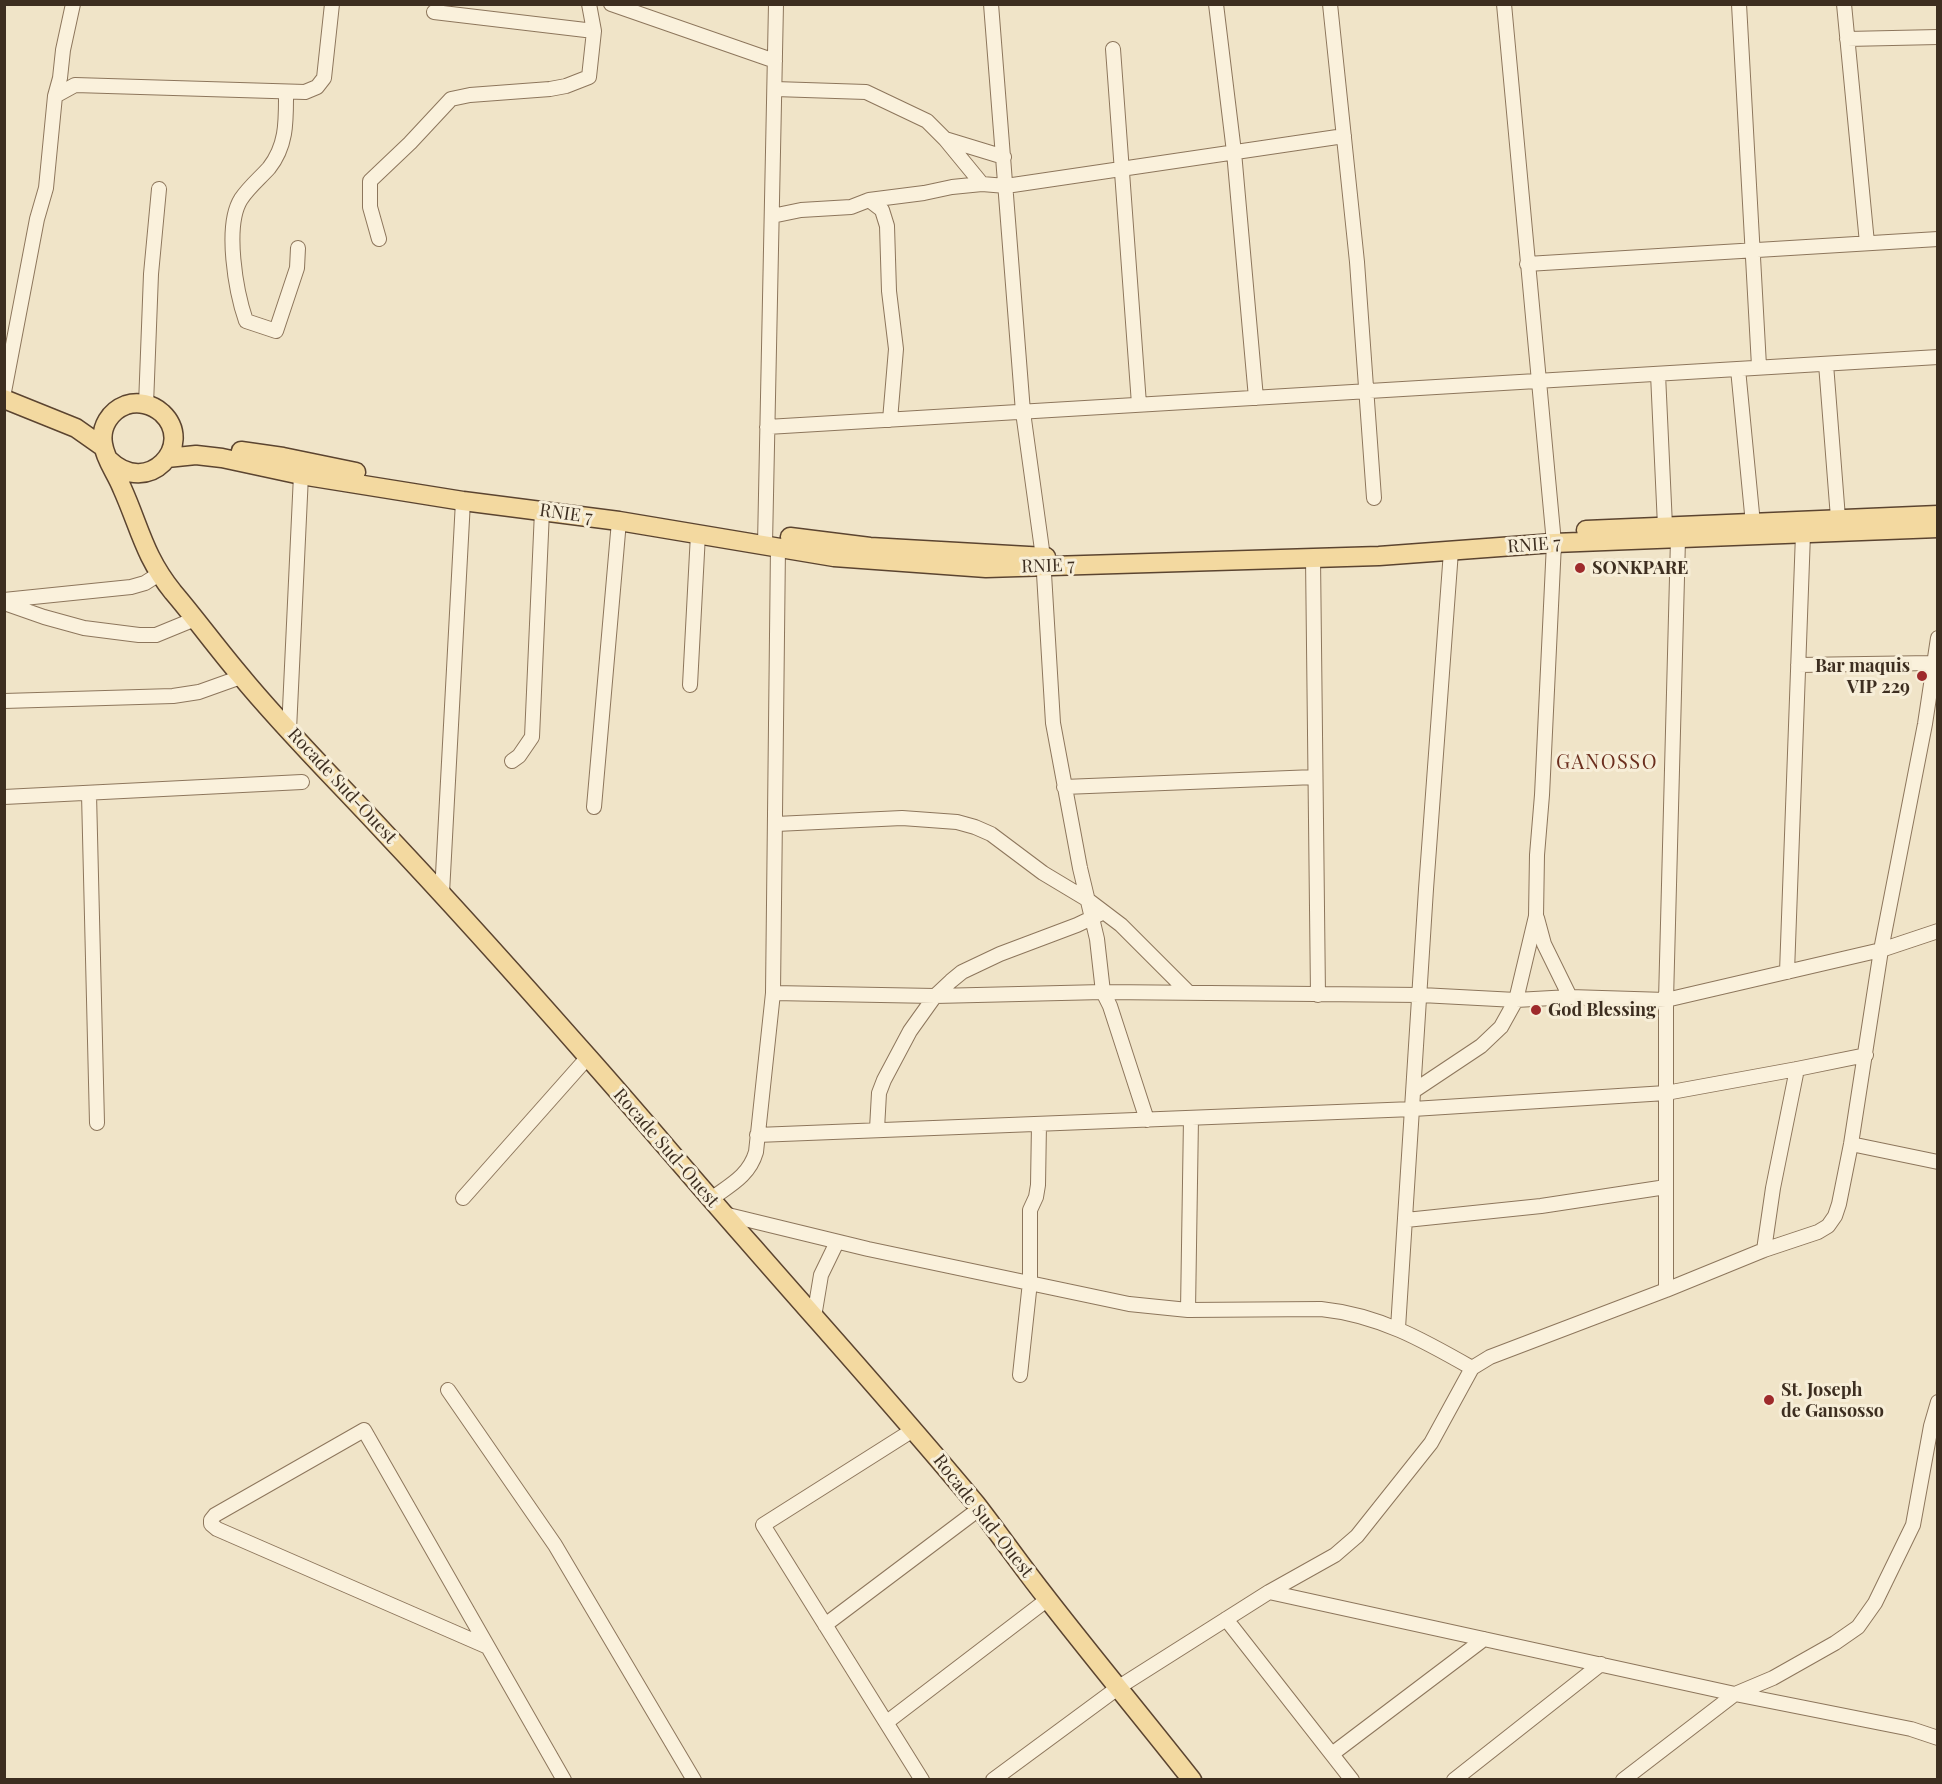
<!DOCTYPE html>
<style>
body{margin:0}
#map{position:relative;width:1942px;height:1784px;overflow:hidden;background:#f0e4c8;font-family:"Playfair Display",serif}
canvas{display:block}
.frame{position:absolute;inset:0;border:6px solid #3d2e20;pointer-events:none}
</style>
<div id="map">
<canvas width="1942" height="1784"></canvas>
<div class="frame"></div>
</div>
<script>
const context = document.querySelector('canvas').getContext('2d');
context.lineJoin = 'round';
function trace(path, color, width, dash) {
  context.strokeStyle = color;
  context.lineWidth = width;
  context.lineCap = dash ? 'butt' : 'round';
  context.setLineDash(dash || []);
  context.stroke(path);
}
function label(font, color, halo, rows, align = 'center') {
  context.font = font + ' "Playfair Display",serif';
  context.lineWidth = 6;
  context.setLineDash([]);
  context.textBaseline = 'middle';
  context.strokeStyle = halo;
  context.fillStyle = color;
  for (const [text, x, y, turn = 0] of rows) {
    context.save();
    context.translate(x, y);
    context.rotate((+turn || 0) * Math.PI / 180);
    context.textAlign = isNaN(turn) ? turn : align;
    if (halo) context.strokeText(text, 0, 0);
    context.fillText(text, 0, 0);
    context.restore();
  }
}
const minor = new Path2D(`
 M 611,4 L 775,61
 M 991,4 L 1023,412 L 1043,557 L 1053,723 L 1080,868 L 1097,939 L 1103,992 L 1110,1006 L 1147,1120
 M 1216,4 L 1234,152 L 1256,398
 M 1330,4 L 1357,262 L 1374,498
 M 1739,4 L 1759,366
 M 1844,4 L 1867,243
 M 434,12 L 594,31
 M 1847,39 L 1938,37
 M 1113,49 L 1139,404
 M 775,89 L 866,92 L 927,121 L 945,139 L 1004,157
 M 286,93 C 286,121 287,145 269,168 C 260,178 249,187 241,199 C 224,226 236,292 246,321 L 276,331 L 297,268 L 298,248
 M 55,96 L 75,85 L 305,92 L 317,87 L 324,78 L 332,4
 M 945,139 L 982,184
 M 869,200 L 882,210 L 887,226 L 889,291 L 896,349 L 890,420
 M 772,216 L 801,210 L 851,207 L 869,200 L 924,193 L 952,187 L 982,184 L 1006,186 L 1344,136
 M 379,239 L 370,207 L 370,181 L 410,143 L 451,99 L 470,95 L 550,89 L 566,86 L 589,77 L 594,31 L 589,4
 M 1527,264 L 1938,239
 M 1826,364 L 1838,518
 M 1738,369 L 1753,524
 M 1658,374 L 1665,526
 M 4,392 L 37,219 L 46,188 L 55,96 L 60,78 L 63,50 L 73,4
 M 146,405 L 151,274 L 159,189
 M 767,427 L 1938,357
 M 765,544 L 776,4
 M 1313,558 L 1318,995
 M 4,600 L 131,587 L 145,583 L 159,574
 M 4,603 L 44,617 L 84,628 L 139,635 L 156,635 L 195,619
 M 1798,665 L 1933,663
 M 690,685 L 698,534
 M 4,701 L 173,696 L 199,692 L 241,677
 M 289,730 L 301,475
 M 512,761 L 519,756 L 532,737 L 542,511
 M 1064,787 L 1315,777
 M 89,794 L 97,1123
 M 4,797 L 302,782
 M 594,807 L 619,521
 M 776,824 L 902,818 L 957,822 L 975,827 L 991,834 L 1043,873 L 1088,900 L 1121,925 L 1189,993
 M 442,893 L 463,501
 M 1537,918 L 1544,944 L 1570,997
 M 1787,972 L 1803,534
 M 773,993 L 935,996 L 1103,992 L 1421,995 L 1516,1000 L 1570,997 L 1666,1000 L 1881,950 L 1938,931
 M 1415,1090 L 1481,1046 L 1501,1027 L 1516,1000 L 1536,916 L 1537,855 L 1542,795 L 1554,543 L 1504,4
 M 877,1129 L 879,1093 L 884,1080 L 910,1031 L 935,996 L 951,981 L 962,972 L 1000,954 L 1077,925 L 1100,914
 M 757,1135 L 1413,1109 L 1666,1093 L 1797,1069 L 1866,1055
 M 1851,1144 L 1938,1162
 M 463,1198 L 588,1057
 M 711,1199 C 730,1185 749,1176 756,1152 L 773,993 L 778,546
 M 724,1214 L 868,1249 L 1129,1304 L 1188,1310 L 1321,1309 C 1379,1315 1423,1340 1472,1368
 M 1406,1220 L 1541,1206 L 1666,1187
 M 1764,1250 L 1773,1188 L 1797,1069
 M 1666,1290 L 1666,1000 L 1678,539
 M 1188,1310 L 1191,1118
 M 814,1317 L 821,1275 L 837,1242
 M 1398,1328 L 1426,889 L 1451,551
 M 1020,1375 L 1030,1282 L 1030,1210 L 1036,1197 L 1038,1185 L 1039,1124
 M 448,1390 L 555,1545 L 694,1780
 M 913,1430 L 763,1525 L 922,1780
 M 1269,1592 L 1735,1694 L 1911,1729 L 1938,1738
 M 1226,1619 L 1352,1780
 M 825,1625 L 979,1509
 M 488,1647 L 217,1529 L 211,1524 L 211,1520 L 215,1515 L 364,1430 L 564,1780
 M 887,1722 L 1048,1599
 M 1332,1754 L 1484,1639
 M 993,1780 L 1119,1687 L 1269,1592 L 1335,1555 L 1357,1536 L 1431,1443 L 1472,1368 L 1490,1357 L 1666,1290 L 1764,1250 L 1818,1232 L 1828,1226 L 1835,1216 L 1839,1204 L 1851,1144 L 1881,950 L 1925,724 L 1938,638
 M 1454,1780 L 1601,1664
 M 1623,1780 L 1735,1694 L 1773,1678 L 1835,1643 L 1858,1627 L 1875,1603 L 1913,1525 L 1931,1426 L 1938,1402`);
const major = new Path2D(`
 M 4,399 L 76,428 L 103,447
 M 241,451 L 283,457 L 356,472
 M 167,458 L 196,455 L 222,458 L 301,475 L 463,501 L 619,521 L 834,557 L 986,568 L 1379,556 L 1554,543 L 1938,528
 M 109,460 C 148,498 196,445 162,413 C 152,404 138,401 126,405 C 110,411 100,427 103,444 C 105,459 116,473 122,488 C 140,528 144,556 173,592 C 196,619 217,648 240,675 C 285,730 337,781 385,833 C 454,906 521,981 587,1056 C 643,1119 697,1184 753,1247 C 828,1333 904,1417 976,1504 C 1000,1535 1022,1567 1046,1597 C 1094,1659 1144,1719 1192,1780
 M 1586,530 L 1938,515
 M 790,537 L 870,547 L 1046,557`);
trace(minor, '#8d765c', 16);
trace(major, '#5b4430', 21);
trace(minor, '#faf1dc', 14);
trace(major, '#f3d9a0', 18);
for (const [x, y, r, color] of [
 [1580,568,6,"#9e2a2b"],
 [1922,676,6,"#9e2a2b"],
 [1536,1010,6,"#9e2a2b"],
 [1769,1400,6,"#9e2a2b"]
]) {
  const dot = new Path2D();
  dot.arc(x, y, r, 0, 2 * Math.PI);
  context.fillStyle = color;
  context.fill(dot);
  trace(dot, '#f7eed8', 2);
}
label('18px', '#3d2e20', '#f7eed8', [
 ["RNIE 7",566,514,8],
 ["RNIE 7",1534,545,-4],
 ["RNIE 7",1048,566,-2],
 ["Rocade Sud-Ouest",342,786,47],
 ["Rocade Sud-Ouest",666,1148,49],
 ["Rocade Sud-Ouest",983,1516,52]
]);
label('bold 18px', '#3d2e20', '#f7eed8', [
 ["SONKPARE",1592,568],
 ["Bar maquis",1910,666,"right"],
 ["VIP 229",1910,687,"right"],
 ["God Blessing",1548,1010],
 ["St. Joseph",1781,1390],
 ["de Gansosso",1781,1411]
], 'left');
context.letterSpacing = '1.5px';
label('20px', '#6b2e1e', '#f7eed8', [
 ["GANOSSO",1607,763]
]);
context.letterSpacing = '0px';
</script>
